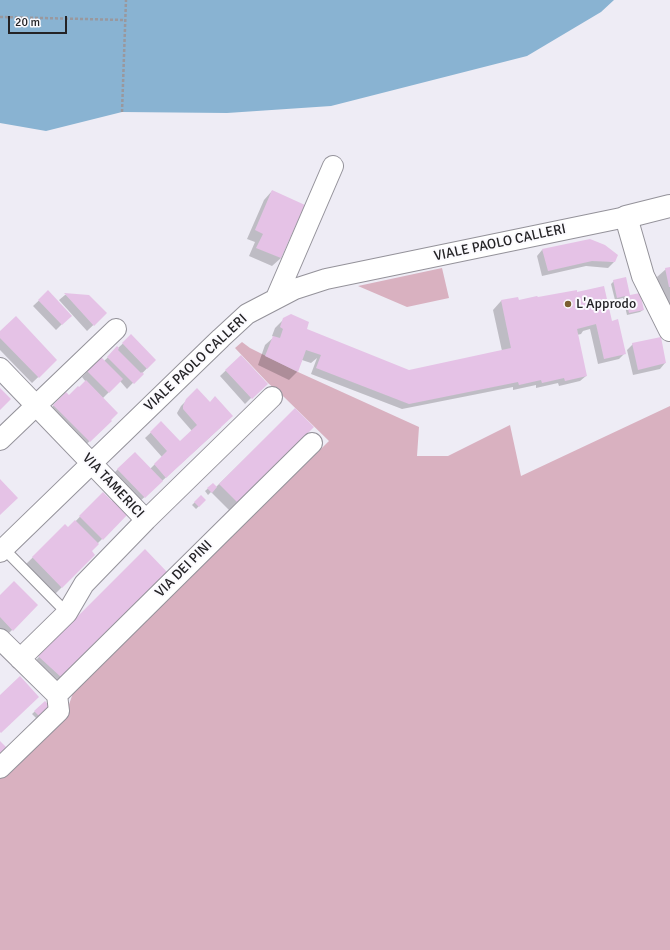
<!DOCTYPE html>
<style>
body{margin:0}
#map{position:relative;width:670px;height:950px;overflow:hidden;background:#eeecf5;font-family:Signika,sans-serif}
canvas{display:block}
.scale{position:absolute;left:8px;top:16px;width:59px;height:18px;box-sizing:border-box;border:2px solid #242326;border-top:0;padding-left:5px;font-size:12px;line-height:14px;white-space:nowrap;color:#242326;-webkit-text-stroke:3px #fbfafe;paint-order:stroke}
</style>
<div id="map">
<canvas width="670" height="950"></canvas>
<div class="scale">20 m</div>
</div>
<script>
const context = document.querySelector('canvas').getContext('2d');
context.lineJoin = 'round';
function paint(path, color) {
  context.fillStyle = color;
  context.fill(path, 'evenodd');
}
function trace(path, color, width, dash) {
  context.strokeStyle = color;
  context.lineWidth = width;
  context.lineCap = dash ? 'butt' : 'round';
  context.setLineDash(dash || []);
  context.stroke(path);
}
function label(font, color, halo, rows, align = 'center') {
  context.font = font + ' Signika,sans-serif';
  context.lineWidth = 4;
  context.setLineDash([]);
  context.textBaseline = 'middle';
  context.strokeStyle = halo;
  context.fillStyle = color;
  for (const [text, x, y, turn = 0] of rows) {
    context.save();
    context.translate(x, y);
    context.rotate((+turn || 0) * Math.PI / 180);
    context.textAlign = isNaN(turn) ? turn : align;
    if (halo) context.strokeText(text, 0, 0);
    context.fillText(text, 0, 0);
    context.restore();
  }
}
paint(new Path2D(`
 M 442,268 L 449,298 L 407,307 L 358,286 Z
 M 242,342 L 250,348 L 298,372 L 419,427 L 417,456 L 448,456 L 510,425 L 521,476 L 670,406 L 670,950 L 0,950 L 0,774 L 66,713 L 73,693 L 329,441 L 284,397 L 268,383 L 235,348 Z`), '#d9b1c0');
paint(new Path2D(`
 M 0,0 L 614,0 L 601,12 L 527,56 L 331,106 L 227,113 L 122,112 L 46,131 L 0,123 Z`), '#89b3d2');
paint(new Path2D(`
 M 272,191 L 303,205 L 281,258 L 272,266 L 249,256 L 255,242 L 247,239 L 264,200 Z
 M 542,250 L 614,262 L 608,268 L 586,266 L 542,276 L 537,256 Z
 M 670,268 L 670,311 L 665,312 L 657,277 L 666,269 Z
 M 614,281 L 643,310 L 640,312 L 627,315 L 623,298 L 615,300 L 611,284 Z
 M 48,292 L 70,316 L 56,330 L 33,306 Z
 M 576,293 L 611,322 L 624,354 L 619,359 L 598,364 L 590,329 L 583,331 L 581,334 L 577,335 L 586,376 L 580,381 L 559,386 L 558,383 L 536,388 L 536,385 L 513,390 L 513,387 L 402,409 L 311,374 L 317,358 L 311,363 L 302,360 L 297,372 L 289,380 L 258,365 L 265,345 L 274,337 L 272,336 L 275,328 L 284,319 L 305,330 L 409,371 L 502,351 L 493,310 L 501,301 L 518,301 Z
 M 65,295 L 88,296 L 106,313 L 87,331 L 59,300 Z
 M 0,333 L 56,360 L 32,383 L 0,350 Z
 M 131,336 L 155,360 L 127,389 L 120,381 L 102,399 L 116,413 L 84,447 L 48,411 L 66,393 L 69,396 L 79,388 L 86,382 L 82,377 L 101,358 L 104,361 Z
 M 633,344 L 665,363 L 660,369 L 633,375 L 627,350 Z
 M 241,356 L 266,383 L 245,404 L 220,376 Z
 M 197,390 L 221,427 L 138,503 L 112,475 L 118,469 L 150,469 L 162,457 L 145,438 L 161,423 L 180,443 L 192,431 L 178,415 L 177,413 L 181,406 Z
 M 295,409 L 312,427 L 229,510 L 211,492 L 208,495 L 205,491 L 213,484 L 216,487 Z
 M 103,493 L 112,502 L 128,513 L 90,551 L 94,555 L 53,596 L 24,566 L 65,526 L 68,529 Z
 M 201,496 L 205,500 L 196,509 L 192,505 Z
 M 145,551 L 166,572 L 52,686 L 31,665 Z
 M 0,597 L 37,605 L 7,635 L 0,628 Z
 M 45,702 L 40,722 L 32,714 Z`), '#0003');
paint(new Path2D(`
 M 272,190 L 305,205 L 281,258 L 256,248 L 263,234 L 255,230 Z
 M 590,239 L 605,245 L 618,255 L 615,262 L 592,261 L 548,271 L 542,249 Z
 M 670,267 L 670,287 L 669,287 L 665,268 Z
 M 626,277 L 630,295 L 640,293 L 644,310 L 629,313 L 625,296 L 617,298 L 613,280 Z
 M 604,286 L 612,321 L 618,319 L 626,354 L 604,359 L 596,324 L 577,329 L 587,376 L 565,381 L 564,378 L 542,383 L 541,380 L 519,385 L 518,382 L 409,404 L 316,368 L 321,355 L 306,350 L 298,372 L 265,356 L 273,336 L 280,338 L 283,329 L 280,327 L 283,318 L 291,314 L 309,322 L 307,329 L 409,370 L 511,348 L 501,300 L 518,297 L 519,300 L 537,296 L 538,297 L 577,290 L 577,292 Z
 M 48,290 L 72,316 L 62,325 L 38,300 Z
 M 64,293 L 89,295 L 107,313 L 94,326 Z
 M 16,316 L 57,360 L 39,378 L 0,338 L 0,331 Z
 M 131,334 L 156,360 L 147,369 L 122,343 Z
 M 661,337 L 666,363 L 638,370 L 632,343 Z
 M 117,346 L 119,348 L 118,350 L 141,373 L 142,372 L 144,374 L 134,384 L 107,357 Z
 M 241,355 L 268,384 L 252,399 L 225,370 Z
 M 101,357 L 123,379 L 109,393 L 87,371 Z
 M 86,380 L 118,413 L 111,420 L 112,421 L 90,442 L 53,405 L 66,392 L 69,395 L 78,386 L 79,387 Z
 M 0,388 L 11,399 L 0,410 Z
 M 197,388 L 210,402 L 215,396 L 233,416 L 166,478 L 154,464 L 167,451 L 150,432 L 161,421 L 180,441 L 197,425 L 183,409 L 183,406 L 186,399 Z
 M 295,408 L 314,427 L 238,503 L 219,484 Z
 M 135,452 L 163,481 L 145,498 L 117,469 Z
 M 0,479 L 18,498 L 0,515 Z
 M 213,483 L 217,487 L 212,493 L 207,488 Z
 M 103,492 L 112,501 L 115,498 L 129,513 L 103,540 L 79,516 Z
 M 201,495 L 206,500 L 199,507 L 194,502 Z
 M 75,520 L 99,544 L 92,551 L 95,555 L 62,588 L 32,557 L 65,524 L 68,527 Z
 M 145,549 L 168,573 L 62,678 L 38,656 Z
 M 14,581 L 38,605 L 13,631 L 0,617 L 0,595 Z
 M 20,676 L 39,697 L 1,733 L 0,732 L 0,695 Z
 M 45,701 L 53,710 L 43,720 L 34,711 Z
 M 0,741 L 12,753 L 0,764 Z`), '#e5c2e6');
const lane = new Path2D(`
 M 4,549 L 67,613`);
const street = new Path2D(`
 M 276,298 L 333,166
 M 0,368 L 146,520 L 84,584 L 67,613 L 20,659
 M 0,440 L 116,329
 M 146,520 L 272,397
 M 0,552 L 221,338 L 247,314 L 295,289 L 326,279 L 626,217
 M 0,639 L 57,695 L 59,711 L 0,768
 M 57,695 L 312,443`);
const secondary = new Path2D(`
 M 670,206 L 626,217 L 643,276 L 670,330`);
trace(lane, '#94929a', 12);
trace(street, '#94929a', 22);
trace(secondary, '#94929a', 24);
trace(new Path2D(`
 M 0,17 L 125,20
 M 122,112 L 126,0`), '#99989e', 2.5, [3, 2]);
trace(lane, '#fff', 10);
trace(street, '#fff', 20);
trace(secondary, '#fff', 22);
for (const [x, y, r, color] of [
 [568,304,4,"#7a5f31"]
]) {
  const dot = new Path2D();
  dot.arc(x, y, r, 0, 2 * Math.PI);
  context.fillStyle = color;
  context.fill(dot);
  trace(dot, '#fbfafe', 1.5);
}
label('14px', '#242326', '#fbfafe', [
 ["VIALE PAOLO CALLERI",500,243,-12],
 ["VIALE PAOLO CALLERI",196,363,-43],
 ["VIA TAMERICI",113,486,47],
 ["VIA DEI PINI",184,569,-45]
]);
label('14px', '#242326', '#fbfafe', [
 ["L'Approdo",576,304]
], 'left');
</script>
